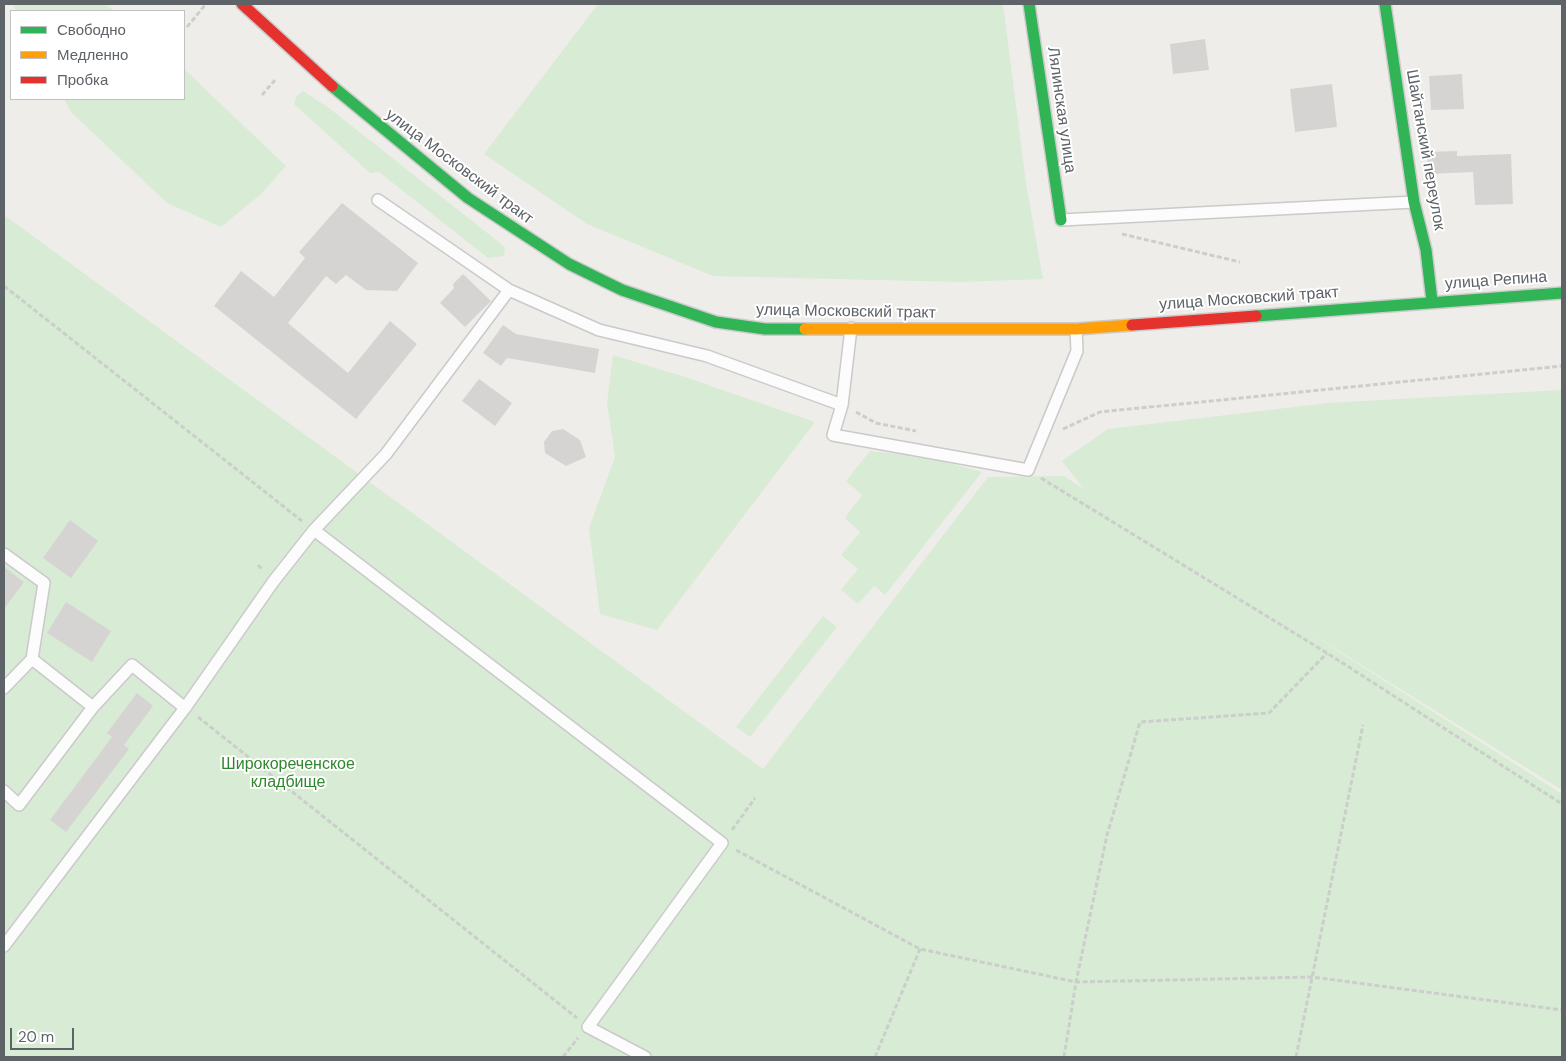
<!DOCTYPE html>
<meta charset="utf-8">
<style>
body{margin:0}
#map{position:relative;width:1566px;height:1061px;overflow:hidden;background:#efede9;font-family:"DM Sans",sans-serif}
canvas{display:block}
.frame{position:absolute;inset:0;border:5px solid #5e6368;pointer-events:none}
.legend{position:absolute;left:10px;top:10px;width:175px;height:90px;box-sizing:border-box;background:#fff;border:1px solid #bfc1c3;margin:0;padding:6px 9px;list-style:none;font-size:15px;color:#5e6368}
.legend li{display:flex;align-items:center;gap:10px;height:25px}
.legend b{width:25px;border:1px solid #bfc1c3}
.scale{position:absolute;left:10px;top:1028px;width:64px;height:22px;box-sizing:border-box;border:2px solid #5e6368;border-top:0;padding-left:6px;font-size:15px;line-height:18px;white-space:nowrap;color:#5e6368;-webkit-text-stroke:4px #fff;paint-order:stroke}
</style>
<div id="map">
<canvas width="1566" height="1061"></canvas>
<div class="frame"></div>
<ul class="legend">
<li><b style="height:6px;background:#30b455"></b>Свободно</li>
<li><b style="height:6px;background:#ff9f0a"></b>Медленно</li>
<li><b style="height:6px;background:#e5322d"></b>Пробка</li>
</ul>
<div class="scale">20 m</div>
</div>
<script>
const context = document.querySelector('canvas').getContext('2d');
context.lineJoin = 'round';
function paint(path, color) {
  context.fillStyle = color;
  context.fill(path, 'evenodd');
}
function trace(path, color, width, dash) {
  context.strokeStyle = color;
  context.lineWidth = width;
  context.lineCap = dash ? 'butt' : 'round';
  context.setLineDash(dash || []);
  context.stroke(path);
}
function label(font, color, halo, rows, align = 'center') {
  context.font = font + ' "DM Sans",sans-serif';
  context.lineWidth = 4;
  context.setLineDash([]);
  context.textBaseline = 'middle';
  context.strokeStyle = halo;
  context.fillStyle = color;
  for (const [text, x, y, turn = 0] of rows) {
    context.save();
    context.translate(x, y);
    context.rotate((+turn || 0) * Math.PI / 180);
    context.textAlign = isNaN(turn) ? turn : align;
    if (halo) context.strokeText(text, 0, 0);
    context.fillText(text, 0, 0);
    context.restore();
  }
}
paint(new Path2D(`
 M 12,4 L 105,4 L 114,11 L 16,11 Z
 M 598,4 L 1003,4 L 1026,183 L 1043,279 L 960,282 L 713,276 L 587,224 L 484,154 Z
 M 184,69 L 286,166 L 260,195 L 221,227 L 167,203 L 71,112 L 64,99 L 184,99 Z
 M 303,91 L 329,108 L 505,247 L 504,256 L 488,258 L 379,172 L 370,173 L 294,104 L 297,96 Z
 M 4,215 L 763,769 L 988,477 L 1064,476 L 1084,489 L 1062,461 L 1108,429 L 1328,403 L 1562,390 L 1562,790 L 1283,616 L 1562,794 L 1562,1057 L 4,1057 Z
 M 613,355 L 682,376 L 815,422 L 657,630 L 600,614 L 589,528 L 615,457 L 607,403 Z
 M 870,451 L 926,457 L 982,472 L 885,595 L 874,586 L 858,604 L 841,590 L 858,569 L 841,555 L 860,532 L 845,518 L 862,495 L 846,481 Z
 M 823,616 L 837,627 L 750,737 L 736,727 Z`), '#d8ebd4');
paint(new Path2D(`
 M 1205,39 L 1209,70 L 1173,74 L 1170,44 Z
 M 1462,74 L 1464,109 L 1431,110 L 1429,76 Z
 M 1332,84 L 1337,127 L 1295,132 L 1290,89 Z
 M 1457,151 L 1457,156 L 1511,154 L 1513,204 L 1475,205 L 1473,172 L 1428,174 L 1427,152 Z
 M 342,203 L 418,263 L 397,291 L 366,290 L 346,275 L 336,284 L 326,276 L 288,323 L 348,373 L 390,321 L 417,344 L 356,419 L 214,306 L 241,271 L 274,297 L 305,258 L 299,252 Z
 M 463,274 L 491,301 L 465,327 L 440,303 L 454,288 L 453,284 Z
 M 503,325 L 516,334 L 599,349 L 595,373 L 507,358 L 501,366 L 483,353 Z
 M 479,379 L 512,403 L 495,426 L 462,401 Z
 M 563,429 L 580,440 L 586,457 L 566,466 L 545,453 L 544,442 L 552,431 Z
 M 70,520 L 98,541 L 71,578 L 43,558 Z
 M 4,567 L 24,582 L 4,609 Z
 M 66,602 L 111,631 L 92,662 L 47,633 Z
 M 137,693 L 153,706 L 124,745 L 129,749 L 66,832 L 50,820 L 112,737 L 107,733 Z`), '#d6d4d2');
const lane = new Path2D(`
 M 378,200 L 509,290 L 599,330 L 707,356 L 842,405
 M 1061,220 L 1414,202
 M 851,328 L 842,405 L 833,435 L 1028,470 L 1077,351 L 1076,329
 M 314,530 L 722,843 L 588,1027 L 645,1057
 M 4,554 L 44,583 L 32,659 L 93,707
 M 4,688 L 32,659
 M 4,791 L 19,805 L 93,707 L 132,665 L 185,708
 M 4,946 L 185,708 L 273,582 L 314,530 L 386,454 L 509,290`);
const fast = new Path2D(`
 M 1029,4 L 1061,220
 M 1385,4 L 1414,202 L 1426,250 L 1432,301
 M 332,86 L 468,198 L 569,264 L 622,290 L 716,322 L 765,329 L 805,329
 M 1256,316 L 1562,293`);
const slow = new Path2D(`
 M 805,329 L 1076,329 L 1132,325`);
const jam = new Path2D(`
 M 242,4 L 332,86
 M 1132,325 L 1256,316`);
trace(lane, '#cacaca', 14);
trace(fast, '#cbcbcb', 14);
trace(slow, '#cbcbcb', 14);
trace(jam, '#cbcbcb', 14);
trace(new Path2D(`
 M 187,27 L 206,4
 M 262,95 L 275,80
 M 1122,234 L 1240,262
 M 4,286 L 302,521
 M 856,412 L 876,423 L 916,431
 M 1063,429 L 1100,412 L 1562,366
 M 1041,478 L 1327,653 L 1562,804
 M 258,565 L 263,570
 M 198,717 L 577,1018
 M 732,830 L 755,798
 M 736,850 L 920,949 L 1076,982 L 1312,977 L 1562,1010
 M 563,1057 L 578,1038
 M 875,1057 L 920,949
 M 1064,1057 L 1076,982 L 1107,835 L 1140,722 L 1269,713 L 1327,653
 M 1296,1057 L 1363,725`), '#cbcfcb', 3, [5, 2.5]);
trace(lane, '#fdfcfc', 11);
trace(fast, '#30b455', 11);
trace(slow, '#ff9f0a', 11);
trace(jam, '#e5322d', 11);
label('16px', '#5e6368', '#fff', [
 ["Лялинская улица",1061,110,82],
 ["Шайтанский переулок",1425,150,80],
 ["улица Московский тракт",459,167,37],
 ["улица Репина",1496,281,-4],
 ["улица Московский тракт",1249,299,-4],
 ["улица Московский тракт",846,312,1]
]);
label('16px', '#31872e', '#fff', [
 ["Широкореченское",288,765],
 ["кладбище",288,783]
]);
</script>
